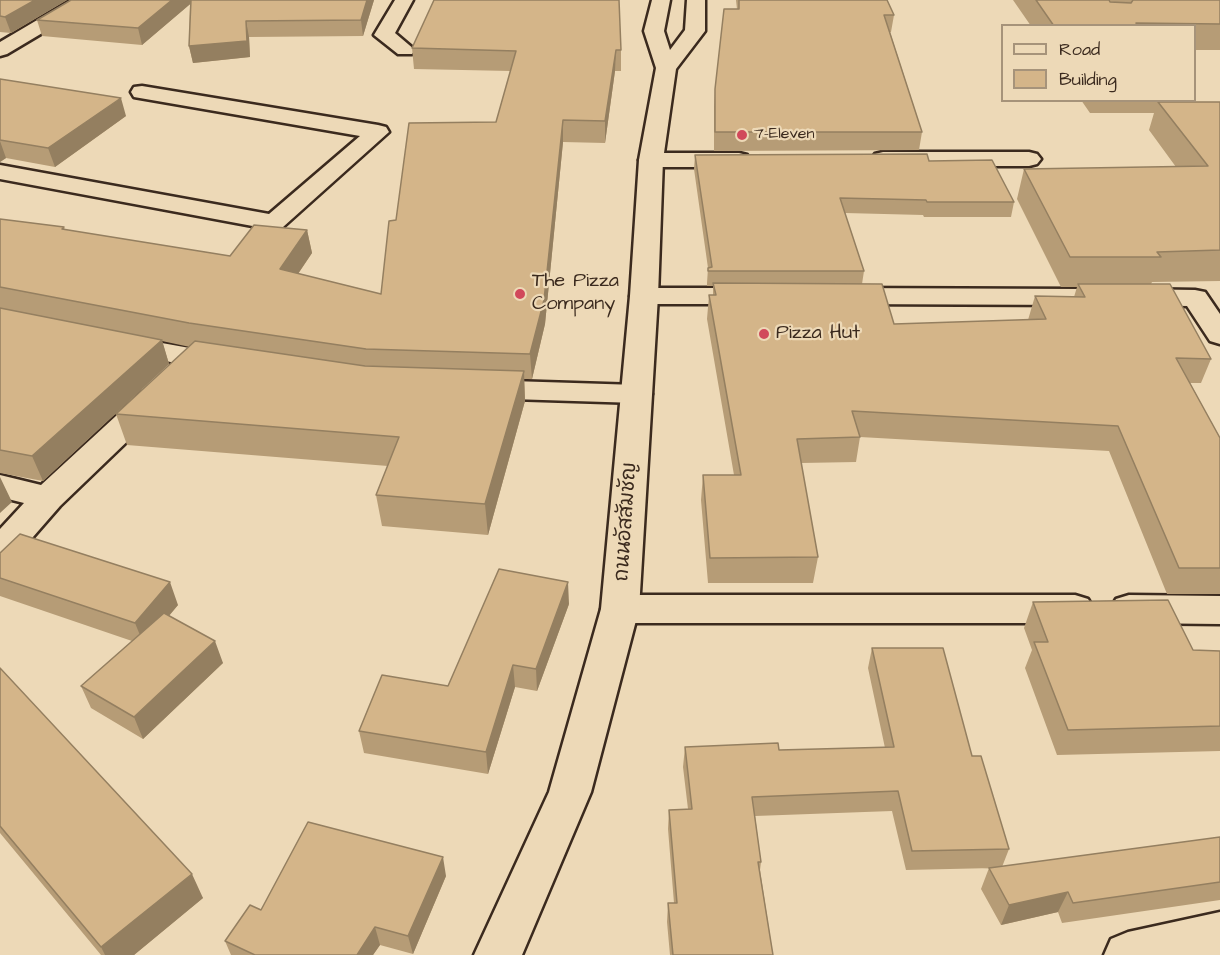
<!DOCTYPE html>
<meta charset="utf-8">
<style>
body{margin:0}
#map{position:relative;width:1220px;height:955px;overflow:hidden;background:#edd9b7;font-family:"Architects Daughter",sans-serif}
canvas{display:block}
.legend{position:absolute;left:1001px;top:24px;width:195px;height:78px;box-sizing:border-box;background:#edd9b7;border:2px solid #a6937a;margin:0;padding:8px 10px;list-style:none;font-size:18px;color:#3b2a1e}
.legend li{display:flex;align-items:center;gap:12px;height:30px}
.legend b{width:30px;border:2px solid #a6937a}
</style>
<div id="map">
<canvas width="1220" height="955"></canvas>
<ul class="legend">
<li><b style="height:8px;background:#edd9b7"></b>Road</li>
<li><b style="height:16px;background:#d4b589"></b>Building</li>
</ul>
</div>
<script>
const context = document.querySelector('canvas').getContext('2d');
context.lineJoin = 'round';
function trace(path, color, width, dash) {
  context.strokeStyle = color;
  context.lineWidth = width;
  context.lineCap = dash ? 'butt' : 'round';
  context.setLineDash(dash || []);
  context.stroke(path);
}
function paint(path, color) {
  context.fillStyle = color;
  context.fill(path, 'evenodd');
}
function label(font, color, halo, rows, align = 'center') {
  context.font = font + ' "Architects Daughter","Playpen Sans Thai",sans-serif';
  context.lineWidth = 4.5;
  context.setLineDash([]);
  context.textBaseline = 'middle';
  context.strokeStyle = halo;
  context.fillStyle = color;
  for (const [text, x, y, turn = 0] of rows) {
    context.save();
    context.translate(x, y);
    context.rotate((+turn || 0) * Math.PI / 180);
    context.textAlign = isNaN(turn) ? turn : align;
    if (halo) context.strokeText(text, 0, 0);
    context.fillText(text, 0, 0);
    context.restore();
  }
}
const minor = new Path2D(`
 M 71,0 L 93,0 L 91,4 L 7,54 L 0,56 L 0,42 Z
 M 395,0 L 413,0 L 395,33 L 415,50 L 412,54 L 398,54 L 374,35 Z
 M 142,86 L 378,125 L 386,127 L 389,132 L 283,227 L 274,230 L 0,179 L 0,165 L 269,214 L 360,136 L 134,97 L 131,92 L 134,87 Z
 M 883,152 L 1029,152 L 1037,154 L 1041,159 L 1037,164 L 1029,166 L 883,166 L 875,164 L 871,159 L 875,154 Z
 M 651,153 L 739,153 L 747,155 L 751,160 L 747,165 L 739,167 L 651,167 L 643,165 L 639,160 L 643,155 Z
 M 644,288 L 752,288 L 762,290 L 766,296 L 762,302 L 752,304 L 644,304 L 634,302 L 630,296 L 634,290 Z
 M 843,288 L 1079,289 L 1089,291 L 1093,297 L 1089,303 L 1079,305 L 843,304 L 833,302 L 829,296 L 833,290 Z
 M 1131,289 L 1195,290 L 1205,292 L 1220,314 L 1220,344 L 1210,341 L 1187,306 L 1131,305 L 1121,303 L 1117,297 L 1121,291 Z
 M 123,336 L 223,354 L 233,357 L 238,363 L 233,369 L 223,372 L 113,351 L 109,345 L 113,339 Z
 M 480,380 L 637,385 L 648,387 L 652,394 L 648,401 L 637,403 L 480,398 L 469,396 L 465,389 L 469,382 Z
 M 153,390 L 164,392 L 168,399 L 164,406 L 60,506 L 12,561 L 0,565 L 0,529 L 24,503 L 0,497 L 0,475 L 41,485 L 142,392 Z
 M 620,595 L 1075,595 L 1088,599 L 1094,609 L 1088,619 L 1075,623 L 620,623 L 607,619 L 601,609 L 607,599 Z
 M 1129,595 L 1220,596 L 1220,624 L 1129,623 L 1116,619 L 1110,609 L 1116,599 Z
 M 1220,912 L 1220,955 L 1104,955 L 1111,939 L 1128,932 Z`);
const major = new Path2D(`
 M 652,0 L 670,0 L 664,31 L 670,50 L 685,30 L 687,0 L 705,0 L 705,31 L 676,69 L 663,160 L 658,296 L 639,609 L 591,792 L 522,955 L 474,955 L 549,792 L 601,609 L 630,296 L 639,160 L 656,68 L 644,31 Z`);
trace(minor, '#3b2a1e', 5);
trace(major, '#3b2a1e', 5);
paint(minor, '#edd9b7');
paint(major, '#edd9b7');
paint(new Path2D(`
 M 0,0 L 67,0 L 11,33 L 0,32 Z
 M 71,0 L 374,0 L 363,36 L 249,37 L 250,57 L 193,63 L 189,46 L 190,4 L 142,45 L 42,36 L 37,20 Z
 M 736,0 L 887,0 L 894,15 L 891,32 L 890,32 L 922,132 L 919,150 L 714,151 L 714,107 L 715,89 L 737,9 Z
 M 1013,0 L 1220,0 L 1220,50 L 1194,50 L 1194,26 L 1031,26 Z
 M 412,48 L 621,50 L 621,71 L 615,71 L 605,143 L 563,142 L 545,324 L 532,379 L 524,379 L 525,401 L 488,535 L 382,526 L 376,495 L 388,466 L 127,445 L 116,414 L 190,347 L 162,341 L 169,364 L 43,481 L 0,473 L 0,219 L 64,227 L 65,230 L 230,256 L 307,230 L 312,253 L 298,274 L 381,294 L 396,220 L 496,122 L 511,71 L 414,69 Z
 M 0,79 L 126,116 L 55,167 L 6,158 L 0,162 Z
 M 1081,100 L 1184,100 L 1184,102 L 1220,102 L 1220,281 L 1152,282 L 1151,284 L 1211,359 L 1201,383 L 1190,383 L 1220,438 L 1220,594 L 1167,594 L 1109,451 L 860,437 L 856,462 L 801,463 L 818,557 L 813,583 L 708,583 L 701,500 L 703,475 L 734,475 L 707,319 L 709,295 L 713,295 L 713,286 L 707,286 L 707,283 L 708,268 L 694,169 L 695,155 L 1014,202 L 1011,217 L 924,217 L 923,215 L 845,213 L 864,271 L 862,284 L 894,324 L 1028,320 L 1035,296 L 1074,297 L 1077,287 L 1061,287 L 1017,199 L 1024,169 L 1176,167 L 1149,130 L 1154,113 L 1090,113 Z
 M 0,553 L 178,605 L 169,616 L 223,663 L 143,739 L 91,708 L 81,686 L 132,641 L 0,596 Z
 M 1033,602 L 1193,650 L 1220,651 L 1220,751 L 1057,755 L 1025,668 L 1032,650 L 1024,628 Z
 M 569,604 L 537,691 L 515,687 L 488,774 L 364,753 L 359,731 L 448,686 Z
 M 872,648 L 972,756 L 1009,849 L 1002,867 L 1220,837 L 1220,900 L 1062,923 L 1058,912 L 1001,925 L 981,889 L 989,868 L 993,868 L 906,870 L 892,811 L 755,816 L 761,862 L 760,870 L 773,955 L 670,955 L 667,922 L 668,903 L 674,903 L 668,829 L 669,810 L 688,809 L 683,767 L 685,747 L 779,750 L 885,748 L 868,668 Z
 M 0,668 L 203,898 L 134,955 L 101,955 L 0,833 Z
 M 446,876 L 413,954 L 380,945 L 373,955 L 231,955 L 225,941 L 261,910 Z`), '#b69c76');
paint(new Path2D(`
 M 35,0 L 67,0 L 11,33 L 5,17 Z
 M 172,0 L 195,0 L 142,45 L 138,28 Z
 M 367,0 L 374,0 L 363,36 L 361,20 Z
 M 246,21 L 249,37 L 250,57 L 193,63 L 189,46 Z
 M 616,50 L 615,71 L 605,143 L 605,121 Z
 M 121,98 L 126,116 L 55,167 L 48,148 Z
 M 563,120 L 563,142 L 545,324 L 532,379 L 530,354 Z
 M 0,141 L 6,158 L 0,162 Z
 M 307,230 L 312,253 L 285,293 L 280,269 Z
 M 162,340 L 169,364 L 43,481 L 32,456 Z
 M 524,371 L 525,401 L 488,535 L 485,504 Z
 M 0,477 L 12,502 L 0,513 Z
 M 170,582 L 178,605 L 144,645 L 135,623 Z
 M 568,582 L 569,604 L 537,691 L 536,669 Z
 M 215,641 L 223,663 L 143,739 L 134,717 Z
 M 513,665 L 515,687 L 488,774 L 486,752 Z
 M 443,857 L 446,876 L 413,954 L 408,936 Z
 M 192,874 L 203,898 L 134,955 L 105,955 L 101,947 Z
 M 1068,892 L 1058,912 L 1001,925 L 1009,905 Z
 M 375,927 L 380,945 L 373,955 L 357,955 Z`), '#947f60');
const building = new Path2D(`
 M 0,0 L 35,0 L 5,17 L 0,16 Z
 M 71,0 L 172,0 L 138,28 L 37,20 Z
 M 191,0 L 367,0 L 361,20 L 246,21 L 247,41 L 189,46 Z
 M 434,0 L 619,0 L 621,50 L 616,50 L 605,121 L 563,120 L 544,300 L 530,354 L 366,349 L 189,323 L 0,287 L 0,219 L 64,227 L 62,229 L 230,256 L 254,225 L 307,230 L 280,269 L 381,294 L 389,221 L 396,220 L 409,123 L 496,122 L 516,51 L 412,48 Z
 M 739,0 L 887,0 L 894,15 L 884,15 L 922,132 L 715,132 L 715,89 L 724,9 L 739,9 Z
 M 1036,0 L 1109,0 L 1110,2 L 1131,3 L 1133,0 L 1220,0 L 1220,24 L 1136,23 L 1138,26 L 1054,26 Z
 M 0,79 L 121,98 L 48,148 L 0,140 Z
 M 1158,102 L 1220,102 L 1220,250 L 1157,252 L 1161,257 L 1070,257 L 1024,169 L 1208,166 Z
 M 927,154 L 929,161 L 992,160 L 1014,202 L 927,202 L 926,200 L 840,198 L 864,271 L 708,271 L 708,268 L 712,267 L 695,155 Z
 M 713,283 L 882,284 L 894,324 L 1046,319 L 1035,296 L 1085,297 L 1078,284 L 1170,284 L 1211,359 L 1176,358 L 1220,438 L 1220,568 L 1179,568 L 1118,426 L 852,411 L 860,437 L 797,439 L 818,557 L 710,558 L 703,475 L 741,475 L 709,295 L 716,295 Z
 M 0,308 L 162,340 L 32,456 L 0,450 Z
 M 195,341 L 365,366 L 524,371 L 485,504 L 376,495 L 399,437 L 116,414 Z
 M 20,534 L 170,582 L 135,623 L 0,578 L 0,553 Z
 M 499,569 L 568,582 L 536,669 L 513,665 L 486,752 L 359,731 L 382,675 L 448,686 Z
 M 1168,600 L 1193,650 L 1220,651 L 1220,726 L 1068,730 L 1034,642 L 1048,642 L 1033,602 Z
 M 164,613 L 215,641 L 134,717 L 81,686 Z
 M 872,648 L 943,648 L 972,756 L 981,756 L 1009,849 L 912,851 L 898,791 L 752,797 L 761,862 L 758,862 L 773,955 L 673,955 L 668,903 L 677,903 L 669,810 L 692,809 L 685,747 L 778,743 L 779,750 L 894,747 Z
 M 0,668 L 192,874 L 101,947 L 0,826 Z
 M 308,822 L 443,857 L 408,936 L 375,927 L 357,955 L 255,955 L 225,941 L 250,905 L 261,910 Z
 M 1220,837 L 1220,882 L 1073,903 L 1068,892 L 1009,905 L 989,868 Z`);
paint(building, '#d4b589');
trace(building, '#947f60', 1.5);
for (const [x, y, r, color] of [
 [742,135,6,"#d1495b"],
 [520,294,6,"#d1495b"],
 [764,334,6,"#d1495b"]
]) {
  const dot = new Path2D();
  dot.arc(x, y, r, 0, 2 * Math.PI);
  context.fillStyle = color;
  context.fill(dot);
  trace(dot, '#edd9b7', 2);
}
label('16px', '#3b2a1e', '#edd9b7', [
 ["7-Eleven",754,135]
], 'left');
label('20px', '#3b2a1e', '#edd9b7', [
 ["The Pizza",532,282],
 ["Company",532,305],
 ["Pizza Hut",776,334]
], 'left');
label('20px', '#3b2a1e', '#edd9b7', [
 ["ถนนอัสสัมชัญ",627,522,-86]
]);
</script>
